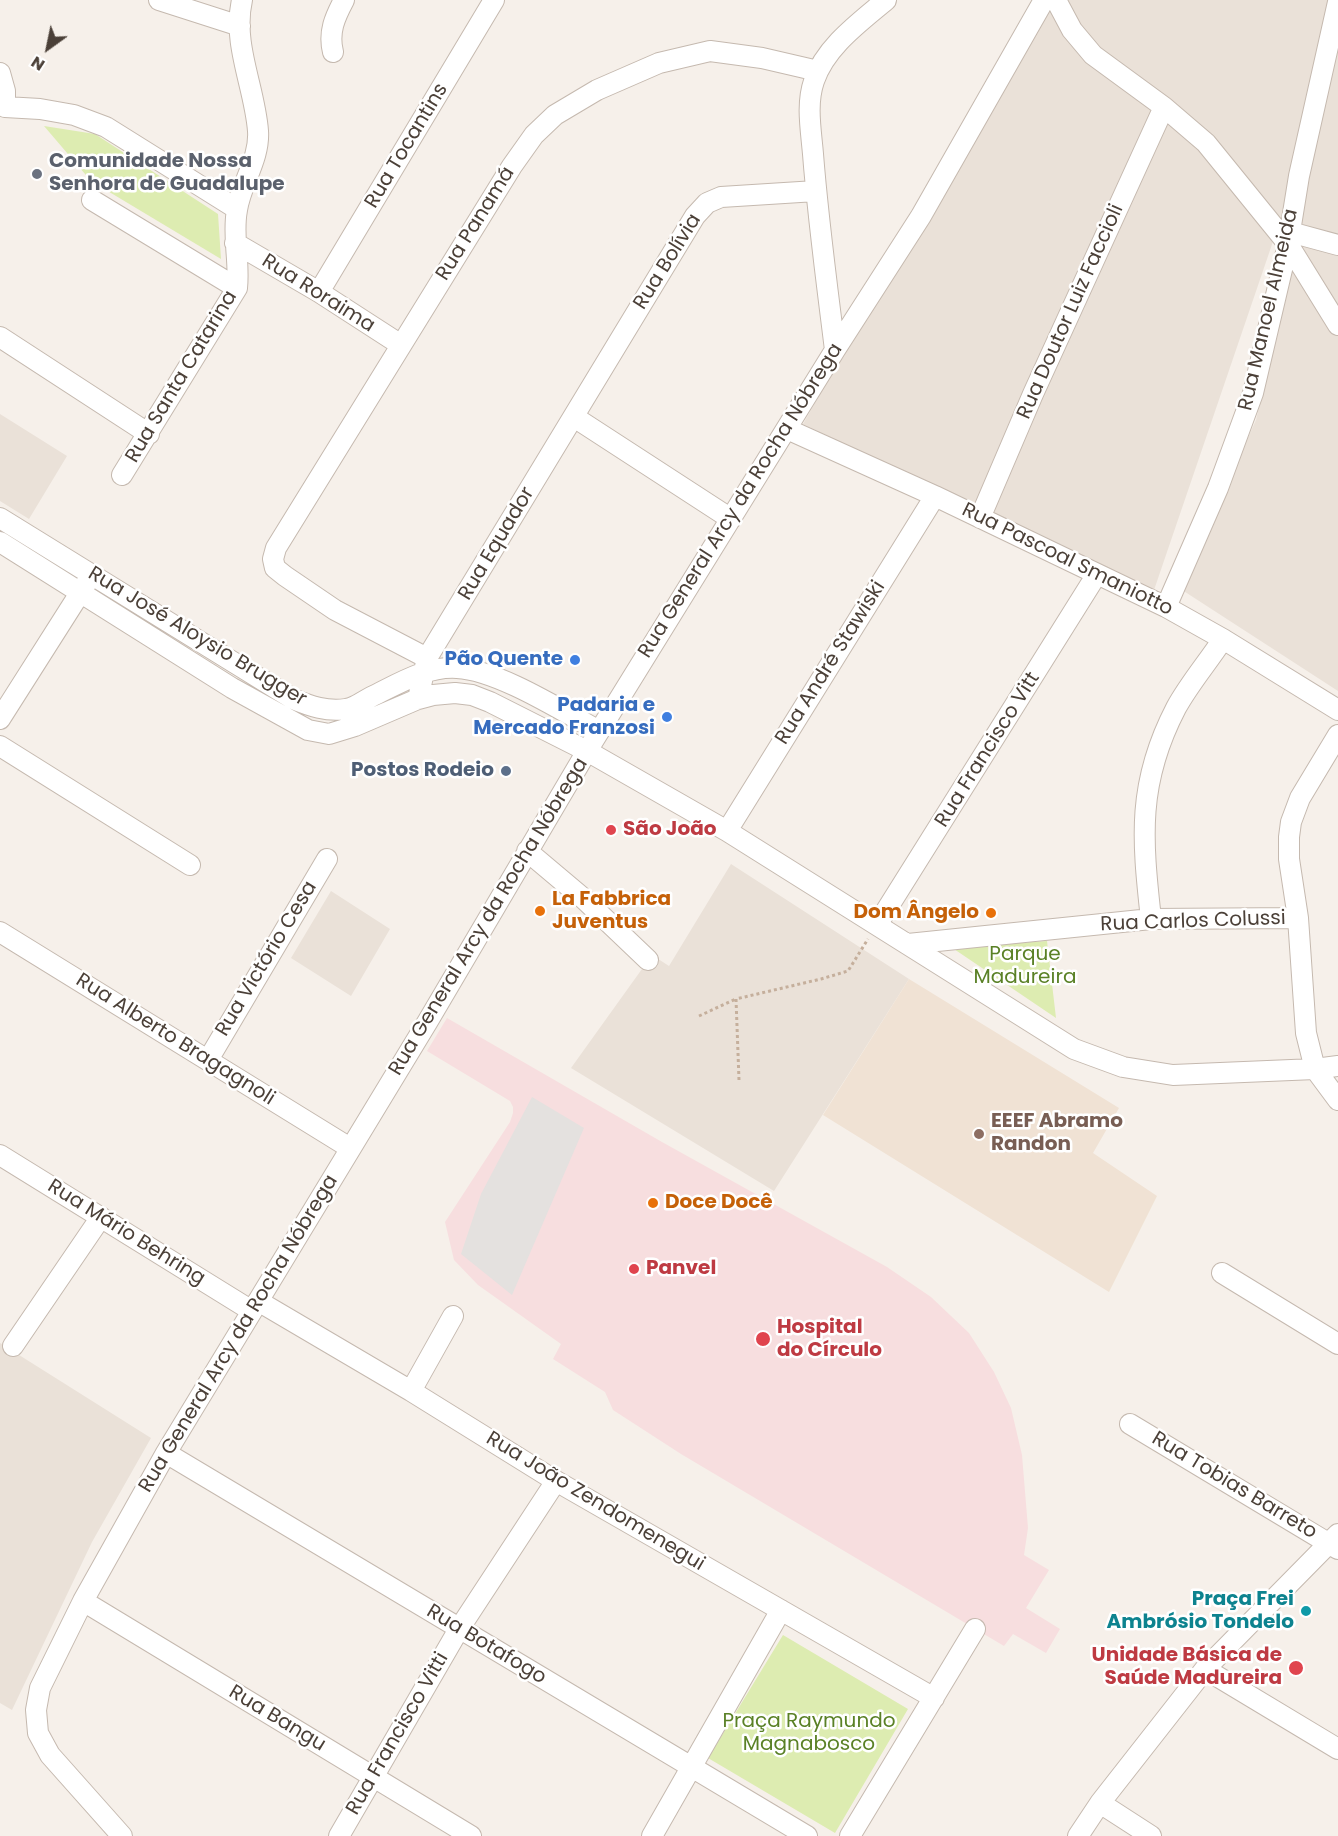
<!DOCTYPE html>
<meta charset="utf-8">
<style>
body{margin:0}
#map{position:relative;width:1338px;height:1836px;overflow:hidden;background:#f6f0ea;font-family:Poppins,sans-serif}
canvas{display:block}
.north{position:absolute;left:18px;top:18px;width:60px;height:60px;-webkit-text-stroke:4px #fff;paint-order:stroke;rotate:213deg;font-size:16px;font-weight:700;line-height:24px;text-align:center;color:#4b4038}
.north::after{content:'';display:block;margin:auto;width:21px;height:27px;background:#4b4038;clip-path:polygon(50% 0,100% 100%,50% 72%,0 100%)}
</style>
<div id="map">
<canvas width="1338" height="1836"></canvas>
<div class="north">N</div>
</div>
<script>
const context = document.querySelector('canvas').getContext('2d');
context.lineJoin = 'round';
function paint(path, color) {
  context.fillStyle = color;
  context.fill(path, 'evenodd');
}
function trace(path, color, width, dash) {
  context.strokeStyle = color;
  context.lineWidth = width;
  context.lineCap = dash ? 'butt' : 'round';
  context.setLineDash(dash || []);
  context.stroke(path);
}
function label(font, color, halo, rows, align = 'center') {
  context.font = font + ' Poppins,sans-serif';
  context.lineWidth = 5;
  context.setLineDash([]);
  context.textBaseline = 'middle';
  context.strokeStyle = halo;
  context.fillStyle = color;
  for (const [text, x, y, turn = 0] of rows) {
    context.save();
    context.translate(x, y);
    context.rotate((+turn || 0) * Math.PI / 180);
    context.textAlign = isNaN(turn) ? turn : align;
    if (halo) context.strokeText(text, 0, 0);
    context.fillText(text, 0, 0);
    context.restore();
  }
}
paint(new Path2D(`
 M 1045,0 L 1338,0 L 1295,177 L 1153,593 L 803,424 Z
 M 1338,34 L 1338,691 L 1179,588 L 1256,420 L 1284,297 Z
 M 0,414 L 67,456 L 29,519 L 0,501 Z
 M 731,864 L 909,979 L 774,1191 L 571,1068 L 652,955 L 669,966 Z
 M 331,891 L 390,929 L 351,996 L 291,958 Z
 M 0,1343 L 151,1438 L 92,1542 L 12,1710 L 0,1703 Z`), '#eae1d8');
paint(new Path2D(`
 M 909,979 L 1119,1108 L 1093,1153 L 1157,1196 L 1109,1292 L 823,1115 Z`), '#f0e2d4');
paint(new Path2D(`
 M 447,1018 L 662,1142 L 887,1267 L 931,1297 L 969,1333 L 994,1372 L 1011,1408 L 1022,1455 L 1028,1528 L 1024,1555 L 1049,1570 L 1026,1608 L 1060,1629 L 1046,1653 L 1013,1634 L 1004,1646 L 681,1454 L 613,1410 L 605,1392 L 553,1359 L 561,1344 L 478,1285 L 454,1260 L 445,1222 L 510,1122 L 513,1113 L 513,1107 L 510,1101 L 427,1051 Z`), '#f7dedf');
paint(new Path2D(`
 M 44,126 L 95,134 L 218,214 L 221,259 L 91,181 Z
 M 1047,941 L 1056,1018 L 951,947 Z
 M 783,1635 L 908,1709 L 835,1833 L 708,1758 Z`), '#ddecb1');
paint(new Path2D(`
 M 532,1097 L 584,1128 L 512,1295 L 461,1254 L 481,1194 Z`), '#e4e1df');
const minor = new Path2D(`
 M 159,0 L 240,26
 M 1056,0 L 1072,30 L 1093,55 L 1164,107 L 1206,143 L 1288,244 L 1338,325
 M 333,52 C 328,32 335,17 344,0
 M 0,73 L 5,91 L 5,107
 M 5,107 L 40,109 L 74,115 L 106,127 L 237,209
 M 92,200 L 237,288
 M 1290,232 L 1338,245
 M 235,243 L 319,292 L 401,345
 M 319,292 L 494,0
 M 0,337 L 149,434
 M 835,350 C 827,285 818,219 813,154 C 811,130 806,104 814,81 C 825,47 860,22 886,0
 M 574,417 L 731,519
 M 787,429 L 935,496 L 1166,607 L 1223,639 L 1338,710
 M 122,475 L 237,288 C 240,262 232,236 237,210 C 241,183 260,159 258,131 C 255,88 232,44 242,0
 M 0,518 L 293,699 C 310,706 327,712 346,709 C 355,708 363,701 371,697 C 398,684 426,666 457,668 C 498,670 562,711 599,731
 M 980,518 L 1033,394 L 1164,107
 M 0,542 L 232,688 L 308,730 L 329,734 L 355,726 L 418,699 L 433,695 L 455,693 L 472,695 L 490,702 L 587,751 L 727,831 L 1074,1049 L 1123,1067 L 1173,1075 L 1315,1069 L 1338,1066
 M 1166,607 L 1218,488 L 1253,393 L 1288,244 L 1299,176 L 1338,2
 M 427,658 L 335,610 L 285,576 L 275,568 L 273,559 L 276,548 L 512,166 L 534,135 L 555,115 L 597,90 L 659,63 L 710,51 L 762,58 L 818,71
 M 418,699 L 427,658 L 695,216 L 707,203 L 721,197 L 816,191
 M 0,719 L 87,582
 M 1338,735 L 1300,798 L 1291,822 L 1289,837 L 1289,859 L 1298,918 L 1306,1033 L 1315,1069 L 1338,1100
 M 0,746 L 190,865
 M 727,831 L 935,496
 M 527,851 L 584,899 L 648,960
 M 1151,919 C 1142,838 1137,783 1176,708 C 1189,684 1208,662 1223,639
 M 877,925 L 1097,574
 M 0,932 L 350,1148
 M 908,944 L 1151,919 L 1298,918
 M 208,1060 L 327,859
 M 0,1155 L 252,1311
 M 1222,1273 L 1338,1344
 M 258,1301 L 411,1391 L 556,1481 L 934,1698
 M 13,1346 L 101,1217
 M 411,1391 L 453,1316
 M 1130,1424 L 1338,1549
 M 166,1453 L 807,1836
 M 83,1601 L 471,1836
 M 1205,1669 L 1338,1749
 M 1100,1803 L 1151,1836
 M 122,1836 L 50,1755 L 38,1733 L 36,1710 L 40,1688 L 83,1601 L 166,1453 L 428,1021 L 587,751 L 835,350 L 921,216 L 1044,0
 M 339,1836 L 459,1629 L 556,1481
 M 652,1836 L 781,1610
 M 850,1836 L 975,1629
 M 1078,1836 L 1100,1803 L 1205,1669 L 1338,1534`);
trace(minor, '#c5b9af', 22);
trace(new Path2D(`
 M 699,1016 L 736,999
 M 739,1080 L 736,999 L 821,979 L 848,971 L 868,939`), '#c5af9c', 3, [3, 3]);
trace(minor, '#fff', 20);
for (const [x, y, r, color] of [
 [37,174,6,"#6b7280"],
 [575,660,6,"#3f7fe0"],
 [667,717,6,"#3f7fe0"],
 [506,771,6,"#5c6f8a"],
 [611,830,6,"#e0444e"],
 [540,911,6,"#e8710a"],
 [991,913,6,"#e8710a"],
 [979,1134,6,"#8d6e63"],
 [653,1203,6,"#e8710a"],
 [634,1269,6,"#e0444e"],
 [763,1339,8,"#e0444e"],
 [1306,1611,6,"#0f9aa8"],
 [1296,1668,8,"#e0444e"]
]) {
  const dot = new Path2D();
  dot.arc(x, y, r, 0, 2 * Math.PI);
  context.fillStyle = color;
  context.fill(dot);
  trace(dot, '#fff', 2);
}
label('20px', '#4b4038', '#fff', [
 ["Rua Tocantins",407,146,-59],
 ["Rua Panamá",476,224,-58],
 ["Rua Bolívia",668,262,-58],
 ["Rua Roraima",318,294,32],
 ["Rua Manoel Almeida",1269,310,-77],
 ["Rua Doutor Luiz Faccioli",1071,312,-66],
 ["Rua Santa Catarina",182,377,-59],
 ["Rua General Arcy da Rocha Nóbrega",741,501,-58],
 ["Rua Equador",497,544,-59],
 ["Rua Pascoal Smaniotto",1067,560,26],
 ["Rua José Aloysio Brugger",197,637,31],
 ["Rua André Stawiski",831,663,-58],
 ["Rua Francisco Vitt",988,750,-58],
 ["Rua General Arcy da Rocha Nóbrega",489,917,-59],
 ["Rua Carlos Colussi",1193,922,-2],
 ["Rua Victório Cesa",267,959,-59],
 ["Rua Alberto Bragagnoli",175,1040,32],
 ["Rua Mário Behring",126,1233,32],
 ["Rua General Arcy da Rocha Nóbrega",239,1334,-59],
 ["Rua Tobias Barreto",1234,1486,31],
 ["Rua João Zendomenegui",595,1502,31],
 ["Rua Botafogo",486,1645,31],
 ["Rua Bangu",277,1719,31],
 ["Rua Francisco Vitti",398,1734,-60]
]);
label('bold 20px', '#5b616d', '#fff', [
 ["Comunidade Nossa",49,162],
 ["Senhora de Guadalupe",49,185]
], 'left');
label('bold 20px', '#366cbe', '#fff', [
 ["Pão Quente",563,660],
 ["Padaria e",655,706],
 ["Mercado Franzosi",655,729]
], 'right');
label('bold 20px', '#4e5e75', '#fff', [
 ["Postos Rodeio",494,771]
], 'right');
label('bold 20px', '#be3a42', '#fff', [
 ["São João",623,830],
 ["Panvel",646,1269],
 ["Hospital",777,1328],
 ["do Círculo",777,1351],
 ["Unidade Básica de",1282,1656,"right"],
 ["Saúde Madureira",1282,1679,"right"]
], 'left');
label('bold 20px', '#c56008', '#fff', [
 ["La Fabbrica",552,900],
 ["Juventus",552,923],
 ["Dom Ângelo",979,913,"right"],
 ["Doce Docê",665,1203]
], 'left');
label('20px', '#5a8126', '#fff', [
 ["Parque",1025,955],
 ["Madureira",1025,978],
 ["Praça Raymundo",809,1722],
 ["Magnabosco",809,1745]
]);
label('bold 20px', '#785e54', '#fff', [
 ["EEEF Abramo",991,1122],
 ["Randon",991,1145]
], 'left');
label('bold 20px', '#0d838f', '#fff', [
 ["Praça Frei",1294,1600],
 ["Ambrósio Tondelo",1294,1623]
], 'right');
</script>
